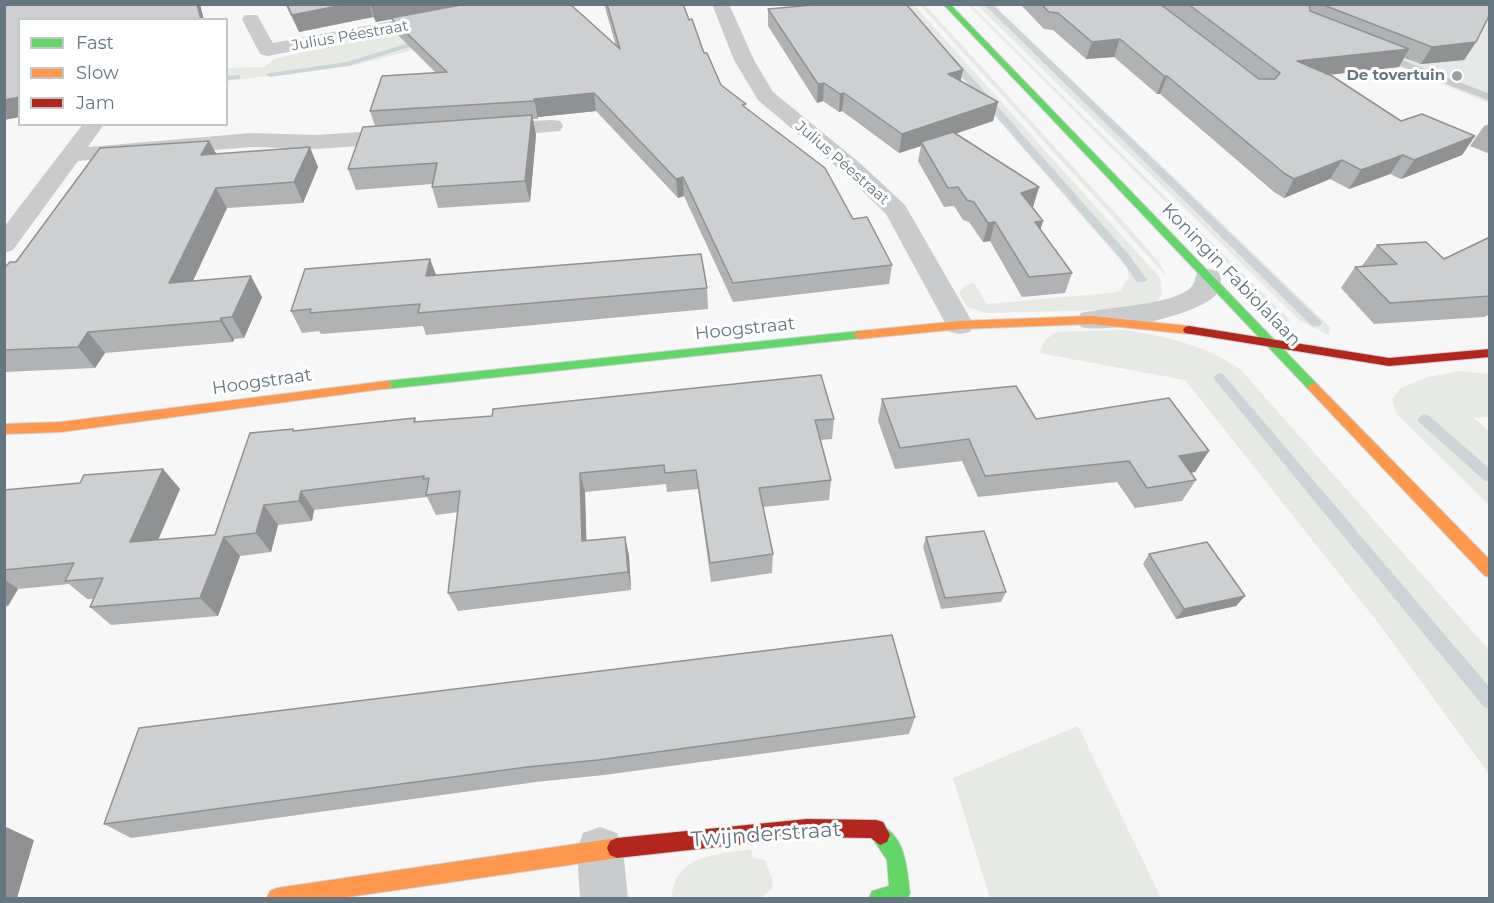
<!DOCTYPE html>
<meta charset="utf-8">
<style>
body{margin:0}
#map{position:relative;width:1494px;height:903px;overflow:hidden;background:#f7f7f7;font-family:Montserrat,sans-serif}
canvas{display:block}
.frame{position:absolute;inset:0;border:6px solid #64767f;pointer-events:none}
.legend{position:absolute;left:18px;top:18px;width:210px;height:108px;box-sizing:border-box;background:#fff;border:2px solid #c1c8cc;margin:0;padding:8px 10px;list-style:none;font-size:18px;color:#64767f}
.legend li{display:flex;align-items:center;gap:12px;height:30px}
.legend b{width:30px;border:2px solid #c1c8cc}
</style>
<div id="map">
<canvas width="1494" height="903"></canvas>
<div class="frame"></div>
<ul class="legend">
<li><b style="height:8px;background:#63d668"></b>Fast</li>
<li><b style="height:8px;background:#ff974d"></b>Slow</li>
<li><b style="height:8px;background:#b3261e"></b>Jam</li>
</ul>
</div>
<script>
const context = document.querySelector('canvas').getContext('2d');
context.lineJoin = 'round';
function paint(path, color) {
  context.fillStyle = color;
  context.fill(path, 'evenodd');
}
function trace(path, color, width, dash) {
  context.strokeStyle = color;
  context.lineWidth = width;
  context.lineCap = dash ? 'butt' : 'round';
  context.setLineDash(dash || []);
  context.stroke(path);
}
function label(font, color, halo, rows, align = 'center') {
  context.font = font + ' Montserrat,sans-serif';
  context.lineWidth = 6;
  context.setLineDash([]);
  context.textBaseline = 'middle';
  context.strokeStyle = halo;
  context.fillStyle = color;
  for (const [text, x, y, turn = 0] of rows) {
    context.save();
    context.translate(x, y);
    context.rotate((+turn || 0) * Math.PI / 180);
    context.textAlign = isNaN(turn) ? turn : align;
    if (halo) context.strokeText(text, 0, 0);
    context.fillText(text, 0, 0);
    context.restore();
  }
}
paint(new Path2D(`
 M 1489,5 L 1489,103 L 1359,50 Z`), '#e6e8e7');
paint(new Path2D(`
 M 898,5 L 914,5 L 1160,278 L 1162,293 L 1157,302 L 1139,309 L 986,313 L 967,307 L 959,293 L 965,285 L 974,283 L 987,304 L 1109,293 L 1120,291 L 1129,277 L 1127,268 Z
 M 920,5 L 925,5 L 1130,229 L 1158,261 L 1167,277 Z
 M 968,5 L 971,5 L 1291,321 L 1286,322 Z
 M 977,5 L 994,5 L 1327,324 L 1330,327 L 1329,335 L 1300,321 Z
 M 474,17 L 499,18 L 405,52 L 356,65 L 227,81 L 227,68 L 264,67 L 274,59 L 290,55 Z
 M 1124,330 C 1165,335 1205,346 1240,369 L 1489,650 L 1489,774 L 1379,624 L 1185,380 L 1039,353 L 1045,340 L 1056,332 Z
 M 1461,371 L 1489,374 L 1489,417 L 1474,418 L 1489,431 L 1489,505 L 1396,413 L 1392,399 L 1401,388 L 1428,377 Z
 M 1078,726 L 1161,898 L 990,898 L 953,778 Z
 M 751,849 L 753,858 L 765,860 L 773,881 L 772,889 L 761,898 L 672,898 C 674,854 717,855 751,849 Z`), '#e6e9e4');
paint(new Path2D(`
 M 984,4 L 992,4 L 1320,320 L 1322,323 L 1320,326 L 1312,326 Z
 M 422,39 L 429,41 L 348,66 L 270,77 L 266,75 L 270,73 L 347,62 Z
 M 947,56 L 953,56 L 1129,255 L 1147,280 L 1145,282 L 1137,282 L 1121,259 L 947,60 Z
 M 240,75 L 240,79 L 226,80 L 226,76 Z
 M 1219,373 L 1223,374 L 1490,688 L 1490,709 L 1484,707 L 1215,380 L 1213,377 Z
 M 1424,414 L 1429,416 L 1490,469 L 1490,482 L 1485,481 L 1419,422 L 1417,419 Z`), '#ccd4d7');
const fast = new Path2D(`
 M 943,4 L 950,4 L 1317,384 L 1319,387 L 1317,390 L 1309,390 Z
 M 859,331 L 865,335 L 863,338 L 386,389 L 380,385 L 386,381 Z
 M 880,825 C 906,836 907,869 910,893 L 908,898 L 869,898 L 872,891 L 889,886 L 887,860 L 870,835 L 873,828 Z`);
const slow = new Path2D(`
 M 1091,316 L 1189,326 L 1195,330 L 1189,334 L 1091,324 L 960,329 L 859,339 L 853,335 L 859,331 L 960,321 Z
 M 386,381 L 390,382 L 392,385 L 390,388 L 61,432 L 4,434 L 4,424 L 61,422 Z
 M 1313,383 L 1317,384 L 1490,560 L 1490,577 L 1485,576 L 1309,390 L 1307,387 Z
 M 617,838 L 624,841 L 627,848 L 624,855 L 617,858 L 341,898 L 267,898 L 270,891 L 277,888 Z`);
const jam = new Path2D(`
 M 1189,326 L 1389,358 L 1490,349 L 1490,357 L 1389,366 L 1185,333 L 1183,330 L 1185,327 Z
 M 807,819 L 876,820 L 883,822 L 890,835 L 887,842 L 880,845 L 871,838 L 807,837 L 617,858 L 610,855 L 607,848 L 610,841 L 617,838 Z`);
trace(fast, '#d3d4d5', 2);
trace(slow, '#d3d4d5', 2);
trace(jam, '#d3d4d5', 2);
paint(new Path2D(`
 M 1379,51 L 1490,94 L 1490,101 L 1375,56 L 1375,52 Z`), '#cacbcc');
paint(new Path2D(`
 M 484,4 L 510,4 L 508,8 L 479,17 L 267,56 L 260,54 L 258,50 L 242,19 L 245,15 L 257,15 L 273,43 Z
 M 712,4 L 729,4 L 754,60 L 773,92 L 861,164 L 905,205 L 974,325 L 970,332 L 960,334 L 950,332 L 886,214 L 845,174 L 758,100 L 734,60 Z
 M 552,120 L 560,121 L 563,126 L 560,131 L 489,137 L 481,135 L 478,130 L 481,125 L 489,123 Z
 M 83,124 L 104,124 L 88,147 L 251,133 L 317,135 L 402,129 L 410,131 L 413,136 L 410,141 L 402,143 L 317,149 L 251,147 L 78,161 L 13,250 L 4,253 L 4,227 Z
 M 1208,269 L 1218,271 L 1221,277 C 1221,283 1220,290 1216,295 C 1196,316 1108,334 1081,327 L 1077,320 L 1081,313 C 1104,307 1183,305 1193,284 C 1196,280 1195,276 1198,271 Z
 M 600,827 L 617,833 L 623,850 L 628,898 L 580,898 L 577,850 L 583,833 Z`), '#cacbcc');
paint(fast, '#63d668');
paint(slow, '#ff974d');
paint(jam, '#b3261e');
paint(new Path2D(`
 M 285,4 L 570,4 L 616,46 L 604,4 L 683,4 L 704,53 L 721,85 L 746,108 L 853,219 L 892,265 L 889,284 L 733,302 L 684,196 L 678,198 L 596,111 L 538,117 L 538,119 L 533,119 L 536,135 L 530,202 L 438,208 L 432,187 L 432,184 L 356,190 L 348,169 L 375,126 L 370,111 L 435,72 L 397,34 L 392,19 L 376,22 L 373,17 L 299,32 Z
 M 1020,4 L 1490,4 L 1476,42 L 1464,60 L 1421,64 L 1404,58 L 1399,67 L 1329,75 L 1401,121 L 1475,136 L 1462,155 L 1401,179 L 1390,174 L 1349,189 L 1330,179 L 1284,198 L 1274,192 L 1160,94 L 1157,94 L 1114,57 L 1086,59 L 1053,30 L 1044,29 Z
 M 768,9 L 961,81 L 998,102 L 993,121 L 956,133 L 1039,187 L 1033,207 L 1032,207 L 1040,230 L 1072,273 L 1065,293 L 1022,297 L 990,241 L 983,242 L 969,222 L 963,220 L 954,206 L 944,207 L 918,161 L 921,146 L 899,153 L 842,111 L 839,112 L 823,101 L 817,103 L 768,26 Z
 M 1490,124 L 1490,154 L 1470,146 L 1484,126 Z
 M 209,141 L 216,154 L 318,167 L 303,203 L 227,208 L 193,281 L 262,297 L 244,338 L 234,339 L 233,342 L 105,353 L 95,368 L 4,372 L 4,268 Z
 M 1490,237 L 1490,314 L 1484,317 L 1374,324 L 1341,288 L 1355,267 L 1362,266 L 1377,245 L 1444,259 Z
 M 436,276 L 707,288 L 708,309 L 426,335 L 423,326 L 321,334 L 319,331 L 302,333 L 291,311 Z
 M 882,399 L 1036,419 L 1209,451 L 1195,472 L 1190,473 L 1196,480 L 1182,501 L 1135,508 L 1117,482 L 978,497 L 962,461 L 895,469 L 878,421 Z
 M 415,418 L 416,422 L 834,419 L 832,439 L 820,440 L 831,480 L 829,500 L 763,507 L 773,554 L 772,573 L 711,582 L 698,489 L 667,492 L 666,484 L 585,492 L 586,541 L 625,537 L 629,556 L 631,590 L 458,611 L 448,593 L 458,512 L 436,515 L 427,497 L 314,510 L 312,521 L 278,525 L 271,552 L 240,556 L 218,616 L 111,625 L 90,607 L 93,599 L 87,599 L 69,584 L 18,589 L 8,606 L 4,607 L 4,490 L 80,483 L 163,469 L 180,489 L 158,540 L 215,535 L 293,429 L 294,431 Z
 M 926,537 L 1006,592 L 1001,602 L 941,609 L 923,547 Z
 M 1149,554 L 1245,596 L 1236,606 L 1176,619 L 1143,564 Z
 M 892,635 L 915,717 L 909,734 L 604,775 L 536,782 L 131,838 L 104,824 Z`), '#b0b2b3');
paint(new Path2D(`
 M 197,4 L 200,4 L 204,20 L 201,20 Z
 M 348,4 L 369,4 L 373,17 L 299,32 L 292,15 Z
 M 374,4 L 469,4 L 376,22 L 370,5 Z
 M 1120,39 L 1114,57 L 1086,59 L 1092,42 Z
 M 1476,42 L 1464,60 L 1421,64 L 1432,47 Z
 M 1409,49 L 1399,67 L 1288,79 L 1297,61 Z
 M 963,70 L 959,88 L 948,74 Z
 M 1164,76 L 1167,76 L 1160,94 L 1157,94 Z
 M 824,83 L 823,101 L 817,103 L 818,84 Z
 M 594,93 L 596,111 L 538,117 L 538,119 L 534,99 Z
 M 844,93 L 842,111 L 839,112 L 840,94 Z
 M 20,97 L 20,117 L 4,120 L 4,100 Z
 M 998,102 L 993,121 L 923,145 L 921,142 L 921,146 L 899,153 L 902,134 Z
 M 532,115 L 536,135 L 530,202 L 525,181 Z
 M 1475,136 L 1462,155 L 1401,179 L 1414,160 Z
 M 209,141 L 220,160 L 201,155 Z
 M 310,147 L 318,167 L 303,203 L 294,182 Z
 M 1403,155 L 1390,174 L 1349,189 L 1361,170 Z
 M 1342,160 L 1330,179 L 1284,198 L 1294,179 Z
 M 683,177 L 684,196 L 678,198 L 676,179 Z
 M 1039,187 L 1033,207 L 1015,213 L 1021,193 Z
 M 216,188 L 227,208 L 182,304 L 169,283 Z
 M 1043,221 L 1037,241 L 1035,222 Z
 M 995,222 L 990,241 L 983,242 L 988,223 Z
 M 430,259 L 438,280 L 426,276 Z
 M 251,276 L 262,297 L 244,338 L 232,317 Z
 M 221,318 L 234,339 L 233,342 L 220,321 Z
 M 88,332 L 105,353 L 95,368 L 78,347 Z
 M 1209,451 L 1195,472 L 1166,477 L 1179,456 Z
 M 163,469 L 180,489 L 149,561 L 130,542 Z
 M 580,473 L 585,492 L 587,560 L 582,541 Z
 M 301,491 L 314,510 L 312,521 L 299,501 Z
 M 264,505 L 278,525 L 271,552 L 256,533 Z
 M 224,537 L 240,556 L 218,616 L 200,598 Z
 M 625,537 L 629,556 L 631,590 L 628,572 Z
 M 4,579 L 18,589 L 8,606 L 4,603 Z
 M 1245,596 L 1236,606 L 1176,619 L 1184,609 Z
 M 6,827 L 34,840 L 17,898 L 4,898 L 4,832 Z`), '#909192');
const building = new Path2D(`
 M 4,4 L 197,4 L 201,20 L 20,20 L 20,97 L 4,100 Z
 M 287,4 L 348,4 L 292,15 Z
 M 466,4 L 570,4 L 620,49 L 607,4 L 683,4 L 689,20 L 692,19 L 704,53 L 707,53 L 721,85 L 746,104 L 742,105 L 825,168 L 853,219 L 867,217 L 892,265 L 733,283 L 683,177 L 676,179 L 594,93 L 534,99 L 534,101 L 370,111 L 382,76 L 447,72 L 391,18 Z
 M 824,4 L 906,4 L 963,70 L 948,74 L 998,102 L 902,134 L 844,93 L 840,94 L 824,83 L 818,84 L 768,9 Z
 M 1041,4 L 1160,4 L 1259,79 L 1275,79 L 1280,73 L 1188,4 L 1309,4 L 1310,11 L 1409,49 L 1297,61 L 1332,76 L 1401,121 L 1422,114 L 1475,136 L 1414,160 L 1403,155 L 1361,170 L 1342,160 L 1294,179 L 1284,173 L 1167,76 L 1164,76 L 1120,39 L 1092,42 L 1058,13 L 1049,12 Z
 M 1321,4 L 1490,4 L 1490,14 L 1476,42 L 1432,47 Z
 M 532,115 L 525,181 L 432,187 L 437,163 L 348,169 L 363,127 Z
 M 953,132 L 1039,187 L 1021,193 L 1043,221 L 1035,222 L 1072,273 L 1029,277 L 995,222 L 988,223 L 974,202 L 967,200 L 958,187 L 948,188 L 921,142 Z
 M 209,141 L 201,155 L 310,147 L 294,182 L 216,188 L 169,283 L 251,276 L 232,317 L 221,318 L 220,321 L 88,332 L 78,347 L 4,350 L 4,268 L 10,262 L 16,262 L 100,148 Z
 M 1490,237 L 1490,296 L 1390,303 L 1355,267 L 1397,264 L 1377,245 L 1426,242 L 1444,259 Z
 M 701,254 L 707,288 L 418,313 L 420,304 L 310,313 L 311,309 L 291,311 L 305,269 L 430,259 L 426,276 Z
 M 821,375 L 834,419 L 815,420 L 831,480 L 759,488 L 773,554 L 710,563 L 696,470 L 665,473 L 664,465 L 580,473 L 582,541 L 625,537 L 628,572 L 448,593 L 460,491 L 426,495 L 429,478 L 423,479 L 424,476 L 301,491 L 299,501 L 264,505 L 256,533 L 224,537 L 200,598 L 90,607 L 103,578 L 65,581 L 74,563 L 4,570 L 4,490 L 80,483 L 84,475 L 163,469 L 130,542 L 215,535 L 250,433 L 293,429 L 293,431 L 415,418 L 414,422 L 492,416 L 493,409 Z
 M 1016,386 L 1036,419 L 1169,398 L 1209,451 L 1179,456 L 1196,480 L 1147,488 L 1129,461 L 985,476 L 969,439 L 900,448 L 882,399 Z
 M 984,531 L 1006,592 L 945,598 L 926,537 Z
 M 1207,542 L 1245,596 L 1184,609 L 1149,554 Z
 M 892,635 L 915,717 L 598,760 L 527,767 L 104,824 L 139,728 Z`);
paint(building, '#cdcfd0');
trace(building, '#909192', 1.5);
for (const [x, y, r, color] of [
 [1457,76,6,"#97a3a9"]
]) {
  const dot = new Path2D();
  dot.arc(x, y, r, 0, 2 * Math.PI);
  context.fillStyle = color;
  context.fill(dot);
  trace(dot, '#fff', 2);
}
label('15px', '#64767f', '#fff', [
 ["Julius Péestraat",350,36,-10],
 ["Julius Péestraat",842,163,41]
]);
label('bold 15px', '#64767f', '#fff', [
 ["De tovertuin",1445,76]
], 'right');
label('18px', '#64767f', '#fff', [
 ["Koningin Fabiolalaan",1231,275,46],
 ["Hoogstraat",745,329,-6],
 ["Hoogstraat",262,382,-8]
]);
label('21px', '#64767f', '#fff', [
 ["Twijnderstraat",766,835,-4]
]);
</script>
